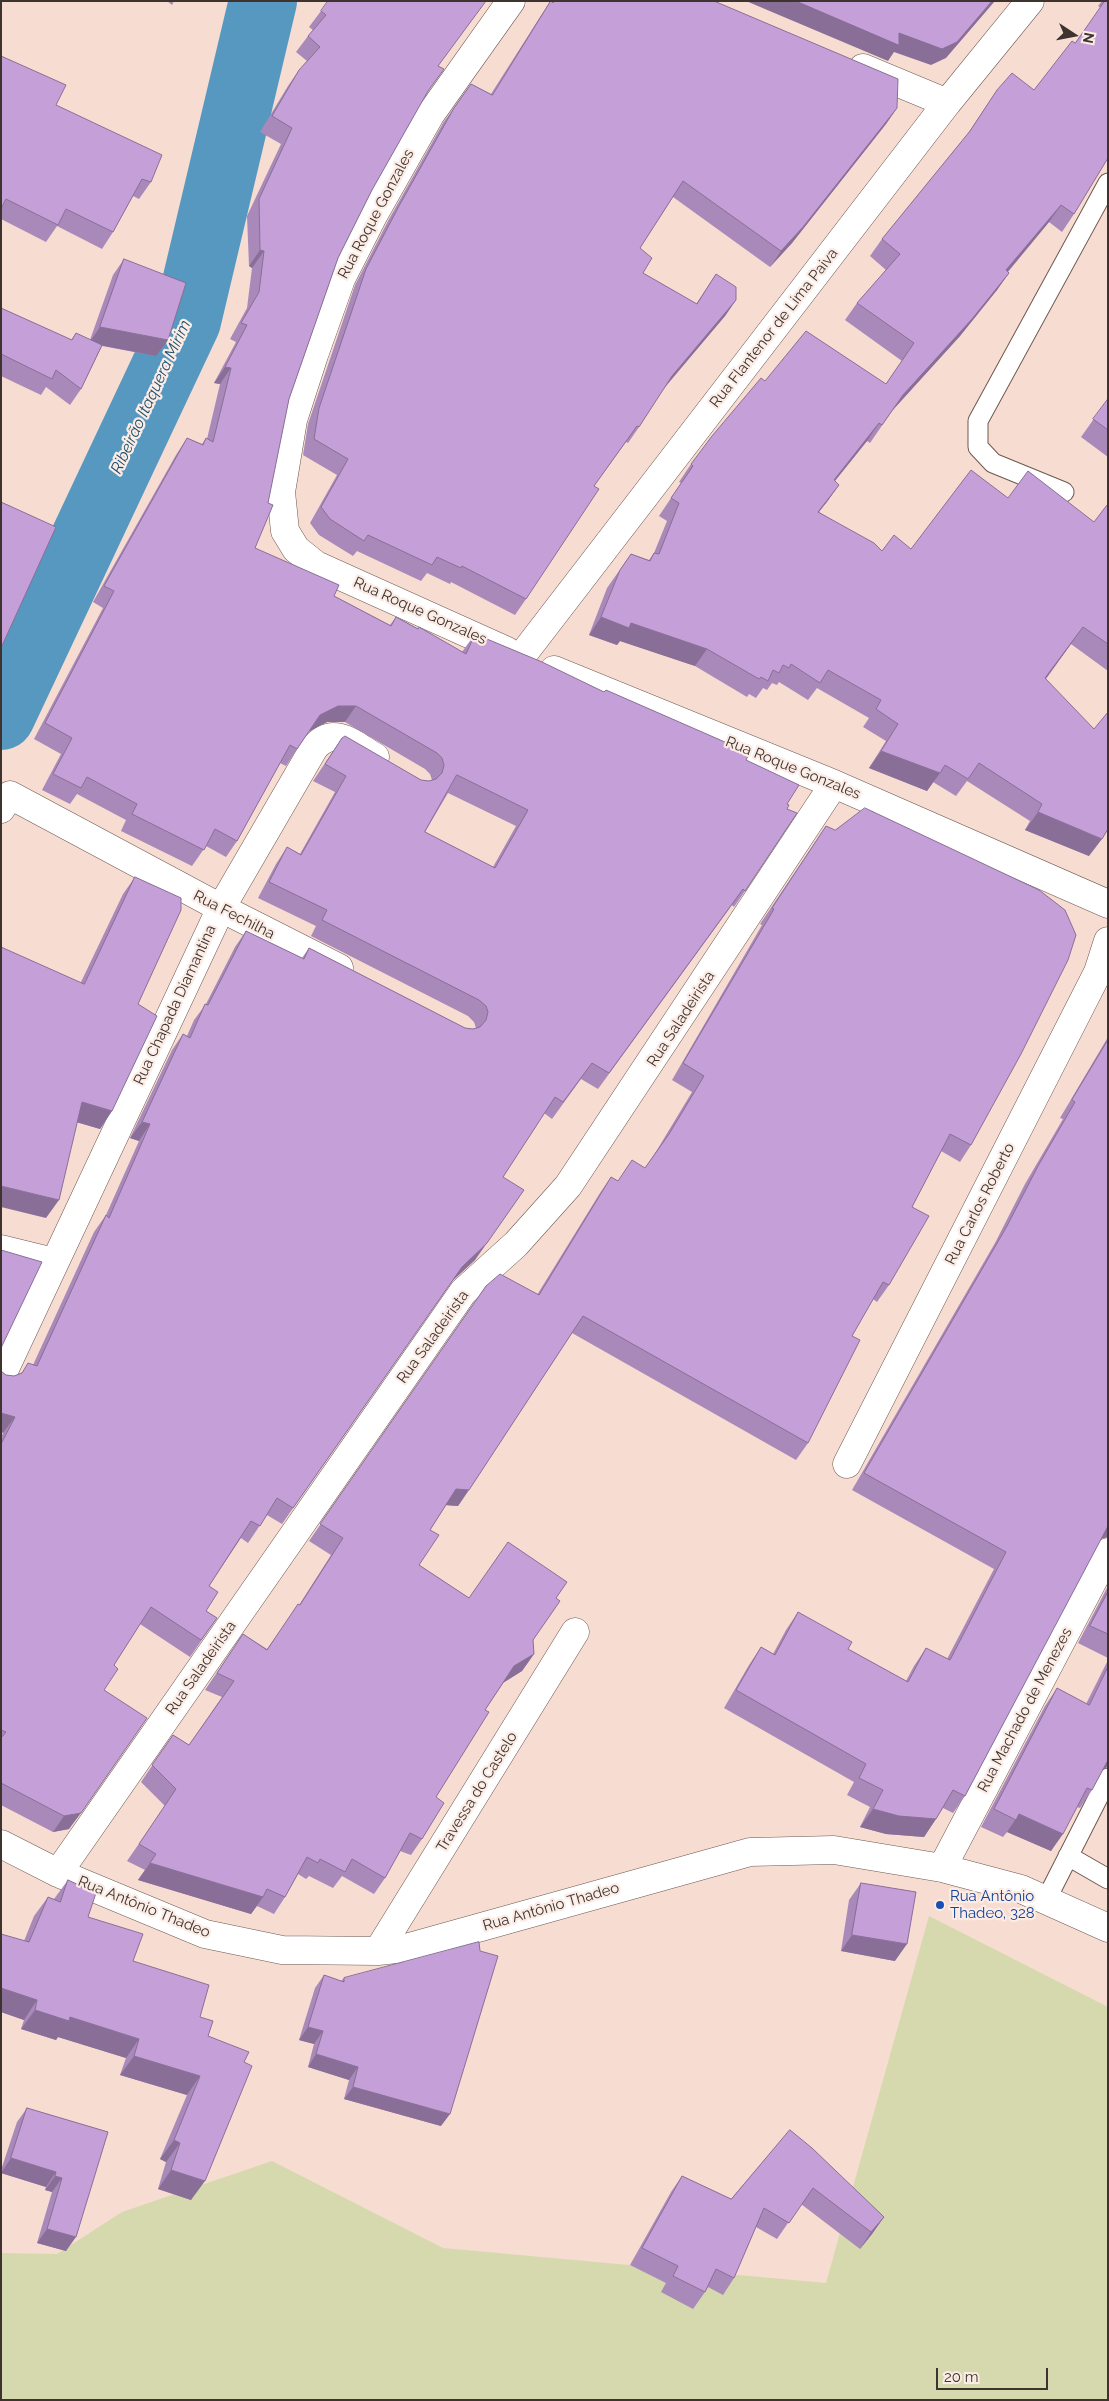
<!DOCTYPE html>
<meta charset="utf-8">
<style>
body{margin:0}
#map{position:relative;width:1109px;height:2401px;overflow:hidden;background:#f7dcd2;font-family:Raleway,sans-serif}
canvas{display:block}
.frame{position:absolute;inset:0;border:2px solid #3e332f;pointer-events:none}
.north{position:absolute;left:1049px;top:10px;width:50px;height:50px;-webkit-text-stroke:4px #fcece6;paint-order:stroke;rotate:101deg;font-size:14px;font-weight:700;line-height:20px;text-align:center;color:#3e332f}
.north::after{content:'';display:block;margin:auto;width:18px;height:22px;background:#3e332f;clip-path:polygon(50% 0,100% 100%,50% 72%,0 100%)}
.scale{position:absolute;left:936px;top:2368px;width:112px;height:22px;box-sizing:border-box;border:2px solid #3e332f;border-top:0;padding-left:6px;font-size:15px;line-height:18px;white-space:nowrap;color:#3e332f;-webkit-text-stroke:4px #fcece6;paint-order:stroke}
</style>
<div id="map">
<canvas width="1109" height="2401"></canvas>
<div class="frame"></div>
<div class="north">N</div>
<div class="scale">20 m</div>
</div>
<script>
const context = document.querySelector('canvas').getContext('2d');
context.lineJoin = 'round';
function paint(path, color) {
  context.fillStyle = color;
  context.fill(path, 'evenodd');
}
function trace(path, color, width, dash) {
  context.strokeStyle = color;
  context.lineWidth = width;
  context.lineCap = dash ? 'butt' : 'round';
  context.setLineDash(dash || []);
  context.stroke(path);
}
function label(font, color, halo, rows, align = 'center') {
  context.font = font + ' Raleway,sans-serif';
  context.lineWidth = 4.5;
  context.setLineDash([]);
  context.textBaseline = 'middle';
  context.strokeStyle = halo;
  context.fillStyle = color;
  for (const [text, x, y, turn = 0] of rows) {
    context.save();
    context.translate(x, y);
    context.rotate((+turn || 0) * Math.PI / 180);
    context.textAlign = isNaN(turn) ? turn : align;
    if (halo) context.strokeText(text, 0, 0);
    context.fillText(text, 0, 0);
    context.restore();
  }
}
paint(new Path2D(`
 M 929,1916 L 1108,2007 L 1108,2400 L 1,2400 L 1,2253 L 57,2254 L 122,2212 L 272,2161 L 443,2248 L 826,2283 Z`), '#d6d9ad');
trace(new Path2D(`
 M 1,716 L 187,321 L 263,1`), '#5698c0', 68);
const lane = new Path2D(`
 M 1064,492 L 993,463 L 978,447 L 978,421 L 1108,183
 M 1068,1856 L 1108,1879
 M 1046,1900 L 1108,1778`);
const street = new Path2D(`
 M 863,68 L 947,103
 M 507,651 L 316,565 L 296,549 L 285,531 L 281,492 L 293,420 L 314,355 L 341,279 L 374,214 L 430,115 L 511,1
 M 521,657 L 947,103 L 1030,1
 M 554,670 L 834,784 L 1108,904
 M 1,809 L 10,795 L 221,908 L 339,968
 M 1,1249 L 54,1262
 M 1,1377 L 221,908 L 314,748 C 334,724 354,745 375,757
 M 847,1464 L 1098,972 L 1108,941
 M 1,1844 L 58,1873 L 205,1934 L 282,1950 L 378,1951 L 406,1948 L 750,1852 L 834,1850 L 942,1868 L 1021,1889 L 1108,1928
 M 942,1868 L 1108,1552
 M 58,1873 L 463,1292 L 516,1244 L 568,1186 L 834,784
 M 378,1951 L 575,1632`);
trace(lane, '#6e584f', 21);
trace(street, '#6e584f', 29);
trace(lane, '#fff', 19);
trace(street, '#fff', 28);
paint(new Path2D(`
 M 167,1 L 174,1 L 172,5 Z
 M 551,1 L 552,3 L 553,1 L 714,1 L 897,108 L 886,124 L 792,243 L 770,267 L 673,197 L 640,248 L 643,273 L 696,304 L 716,274 L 736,300 L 725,316 L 665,386 L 639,427 L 628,443 L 626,442 L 594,486 L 526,599 L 515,615 L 451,582 L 450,584 L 427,573 L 421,581 L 357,551 L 353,556 L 319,535 L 310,523 L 337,475 L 303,455 L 308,424 L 355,285 L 388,221 L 443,123 L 471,84 L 491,94 L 540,17 Z
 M 1102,1 L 1108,1 L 1074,214 L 1062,232 L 1049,222 L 1008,272 L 1009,273 L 997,290 L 960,336 L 891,412 L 870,443 L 867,441 L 835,481 L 839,485 L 819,512 L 882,551 L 911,549 L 1008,498 L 1094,522 L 1108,506 L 1108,671 L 1071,644 L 1046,679 L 1089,856 L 1025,830 L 1030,821 L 967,781 L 956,796 L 933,782 L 927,791 L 869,768 L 886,741 L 863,727 L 869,718 L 817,688 L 808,700 L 779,682 L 777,685 L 772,683 L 767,690 L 763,688 L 756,698 L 749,694 L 747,697 L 695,666 L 620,641 L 617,645 L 589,635 L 607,588 L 631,554 L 649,560 L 654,553 L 667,521 L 659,516 L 681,483 L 679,482 L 691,464 L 765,381 L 886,384 L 902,361 L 845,320 L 857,303 L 886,270 L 870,256 L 882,239 L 967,135 L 997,90 L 1034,90 L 1075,43 L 1101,8 L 1098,6 Z
 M 321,11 L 439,66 L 427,92 L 372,190 L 338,258 L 289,399 L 255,548 L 334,596 L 390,625 L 396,617 L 462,652 L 475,634 L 604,692 L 746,760 L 787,804 L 745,891 L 734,907 L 732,905 L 598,1089 L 581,1079 L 552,1119 L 544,1113 L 503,1177 L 475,1260 L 450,1283 L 282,1524 L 267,1515 L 248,1543 L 241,1538 L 209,1586 L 206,1611 L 217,1618 L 190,1657 L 140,1624 L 114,1665 L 104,1690 L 69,1829 L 53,1832 L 1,1805 L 1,1437 L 3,1433 L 6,1375 L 14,1376 L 21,1373 L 33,1365 L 94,1232 L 106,1215 L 139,1141 L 130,1138 L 172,1050 L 183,1034 L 187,1036 L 194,1020 L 206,1004 L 235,947 L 246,931 L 302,958 L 309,948 L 465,1028 L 473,1029 L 476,1028 L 474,1022 L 468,1016 L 311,936 L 316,926 L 258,898 L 276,864 L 287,847 L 300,854 L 335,792 L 313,781 L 342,738 L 421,780 L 429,781 L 432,780 L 430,774 L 425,769 L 345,722 L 327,722 L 309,731 L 286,766 L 280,763 L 237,841 L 226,857 L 206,846 L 192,866 L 121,831 L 126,820 L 77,794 L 70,804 L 42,790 L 61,754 L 34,739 L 103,608 L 93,602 L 176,455 L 187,438 L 202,444 L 206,438 L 207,439 L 220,384 L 214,383 L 236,342 L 230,339 L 247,308 L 252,268 L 249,266 L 247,216 L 281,144 L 260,132 L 288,86 L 299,70 L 307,61 L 296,52 L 308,36 L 313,30 L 309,27 ZM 448,793 L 516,826 L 493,867 L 425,832 Z
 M 1,56 L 56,105 L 151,182 L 139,199 L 133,196 L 113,232 L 102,249 L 57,226 L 46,242 L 1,219 Z
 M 124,259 L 156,356 L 102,346 L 81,389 L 70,405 L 46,387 L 41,395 L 1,376 L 1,308 L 71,340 L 76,333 L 90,340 L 113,275 Z
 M 1108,399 L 1108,457 L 1081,437 Z
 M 826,826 L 971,1145 L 960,1162 L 941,1151 L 912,1207 L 889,1285 L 877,1302 L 873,1299 L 852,1336 L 808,1443 L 796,1460 L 572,1333 L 458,1506 L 446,1505 L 430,1530 L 419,1565 L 469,1598 L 556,1598 L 533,1640 L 534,1654 L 522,1671 L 504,1682 L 485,1710 L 436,1797 L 422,1839 L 411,1855 L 400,1851 L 385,1878 L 374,1894 L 342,1876 L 333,1888 L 309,1876 L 306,1879 L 298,1874 L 285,1897 L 274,1914 L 257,1906 L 251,1914 L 138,1880 L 145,1870 L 127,1861 L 165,1806 L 141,1782 L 173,1735 L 189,1745 L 222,1697 L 205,1690 L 243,1634 L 267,1649 L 299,1605 L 331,1555 L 309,1541 L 486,1286 L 537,1295 L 600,1193 L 611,1177 L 618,1181 L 645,1168 L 657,1150 L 692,1092 L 672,1080 L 762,925 L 760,924 Z
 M 135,877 L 138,1004 L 112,1111 L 100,1129 L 77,1122 L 46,1218 L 81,982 L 123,894 Z
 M 1108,1037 L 1108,1537 L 1101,1538 L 965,1796 L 953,1813 L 943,1808 L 924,1837 L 886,1834 L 860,1827 L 870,1807 L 847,1795 L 854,1782 L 724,1708 L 749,1665 L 761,1647 L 773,1654 L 786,1630 L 798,1612 L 848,1649 L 906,1681 L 914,1666 L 926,1648 L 947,1659 L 994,1569 L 852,1490 L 995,1243 L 1025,1184 L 1063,1119 L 1060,1118 Z
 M 1108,1586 L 1108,1658 L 1078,1643 Z
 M 1108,1660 L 1108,1767 L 1107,1767 L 1103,1769 L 1092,1790 L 1080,1808 L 1077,1807 L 1051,1851 L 1007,1832 L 1003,1837 L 981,1827 L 1045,1706 L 1057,1688 L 1086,1704 Z
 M 68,1880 L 88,1917 L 133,1961 L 200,2017 L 208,2036 L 244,2062 L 191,2200 L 158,2189 L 166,2162 L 160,2159 L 187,2095 L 120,2075 L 126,2058 L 58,2037 L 56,2040 L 21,2029 L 24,2020 L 1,2012 L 1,1934 L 24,1941 L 34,1916 L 48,1897 L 54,1899 Z
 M 861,1883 L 895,1961 L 841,1951 L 849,1900 Z
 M 324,1975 L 341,1981 L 344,1978 L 441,2126 L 344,2099 L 349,2080 L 308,2067 L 314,2044 L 299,2040 L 315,1988 Z
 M 27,2108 L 108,2132 L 66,2251 L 37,2243 L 52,2192 L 45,2190 L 46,2187 L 1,2173 L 1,2170 L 17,2122 Z
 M 790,2130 L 884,2217 L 872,2234 L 860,2249 L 801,2204 L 777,2239 L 756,2227 L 734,2278 L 723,2295 L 708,2287 L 705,2292 L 693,2309 L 661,2292 L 666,2283 L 630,2265 L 671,2192 L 682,2176 L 731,2199 Z`), '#a989ba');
paint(new Path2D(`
 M 746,1 L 796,1 L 899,33 L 992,1 L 995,1 L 946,58 L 931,65 L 894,52 L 888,61 Z
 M 897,108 L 886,124 L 792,243 L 770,267 L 781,251 Z
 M 1061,205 L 1049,222 L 994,288 L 1006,270 Z
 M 260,250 L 264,251 L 252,268 L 249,266 Z
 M 1009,273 L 997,290 L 960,336 L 891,412 L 870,443 L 903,395 Z
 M 736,300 L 725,316 L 661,392 L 672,376 Z
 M 100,327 L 168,340 L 156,356 L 89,343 Z
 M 225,367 L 231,368 L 220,384 L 214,383 Z
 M 879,423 L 867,441 L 821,498 L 834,480 Z
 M 839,485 L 827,502 L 805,529 L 818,512 Z
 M 601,617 L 631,623 L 707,649 L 695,666 L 620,641 L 617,645 L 589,635 Z
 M 1083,627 L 1071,644 L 1033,696 L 1045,678 Z
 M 338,706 L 356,706 L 345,722 L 327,722 L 308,732 L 320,715 Z
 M 881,751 L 940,773 L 927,791 L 869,768 Z
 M 1038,812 L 1102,839 L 1089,856 L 1025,830 Z
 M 82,1102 L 112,1111 L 100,1129 L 69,1120 Z
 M 142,1122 L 150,1124 L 139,1141 L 130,1138 Z
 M 1,1186 L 59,1200 L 46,1218 L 1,1207 Z
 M 487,1243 L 475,1260 L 450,1283 L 462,1267 Z
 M 1,1413 L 15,1417 L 3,1433 L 1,1432 Z
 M 456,1489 L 469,1490 L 458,1506 L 444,1505 Z
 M 1108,1526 L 1108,1537 L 1100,1539 L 1094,1545 Z
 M 534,1654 L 522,1671 L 503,1683 L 514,1666 Z
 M 1108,1759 L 1108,1766 L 1107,1767 L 1098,1773 Z
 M 873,1809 L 936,1819 L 924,1837 L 886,1834 L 860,1827 Z
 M 81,1813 L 69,1829 L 53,1832 L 64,1816 Z
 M 1019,1814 L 1063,1834 L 1051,1851 L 1007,1832 Z
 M 150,1863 L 263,1897 L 251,1914 L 138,1880 Z
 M 852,1935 L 907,1944 L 895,1961 L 841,1951 Z
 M 1,1988 L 37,2000 L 24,2020 L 1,2012 Z
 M 35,2010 L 70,2017 L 139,2039 L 126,2058 L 58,2037 L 56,2040 L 21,2029 Z
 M 308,2027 L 323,2031 L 314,2044 L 299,2040 Z
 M 316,2054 L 358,2067 L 349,2080 L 308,2067 Z
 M 134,2056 L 200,2076 L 187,2095 L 120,2075 Z
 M 353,2087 L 450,2114 L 441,2126 L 344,2099 Z
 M 174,2140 L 180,2143 L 166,2162 L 160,2159 Z
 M 11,2158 L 56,2172 L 46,2187 L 1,2173 Z
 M 171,2170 L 205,2181 L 191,2200 L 158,2189 Z
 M 55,2176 L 62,2178 L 52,2192 L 45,2190 Z
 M 884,2217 L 872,2234 L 860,2249 L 871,2232 Z
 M 47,2229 L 76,2237 L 66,2251 L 37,2243 Z`), '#896f97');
const building = new Path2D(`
 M 328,1 L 486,1 L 438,66 L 444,69 L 428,91 L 372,190 L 338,258 L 289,399 L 268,503 L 273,505 L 255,548 L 339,585 L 334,596 L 391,626 L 396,617 L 418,629 L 419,627 L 466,654 L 475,634 L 542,662 L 604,692 L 606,690 L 750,753 L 746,760 L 799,785 L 787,804 L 789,805 L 787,809 L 797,813 L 745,891 L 743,889 L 609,1073 L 592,1063 L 563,1102 L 555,1097 L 503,1177 L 524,1190 L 487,1243 L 462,1267 L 293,1508 L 277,1498 L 260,1526 L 251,1521 L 209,1586 L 218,1592 L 206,1611 L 217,1618 L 201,1640 L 151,1607 L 114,1665 L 118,1669 L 104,1690 L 147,1718 L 81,1813 L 64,1816 L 1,1783 L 1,1738 L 6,1732 L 1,1730 L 1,1444 L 15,1417 L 1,1413 L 1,1371 L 6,1375 L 14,1376 L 22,1373 L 28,1363 L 37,1366 L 106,1215 L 109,1218 L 150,1124 L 142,1122 L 183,1034 L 190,1038 L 205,1004 L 208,1005 L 246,931 L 304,959 L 309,948 L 465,1028 L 473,1029 L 480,1027 L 486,1020 L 488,1012 L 486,1006 L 479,1000 L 322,920 L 327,910 L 269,882 L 287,847 L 301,855 L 346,776 L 325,764 L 342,738 L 345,736 L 421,780 L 429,781 L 436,779 L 442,773 L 444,765 L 442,758 L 437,753 L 356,706 L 338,706 L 320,715 L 297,749 L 290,745 L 237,841 L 215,829 L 204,850 L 132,814 L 137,804 L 87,777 L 81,788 L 53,774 L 72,738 L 45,723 L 114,591 L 104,586 L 187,438 L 203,445 L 206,438 L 213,442 L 231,368 L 225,367 L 247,325 L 241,323 L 259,292 L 264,251 L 260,250 L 259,199 L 292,128 L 272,116 L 299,70 L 320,47 L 308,36 L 326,15 L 321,11 ZM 457,775 L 528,810 L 495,868 L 425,832 Z
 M 551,1 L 553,3 L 554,1 L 714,1 L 898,79 L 897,108 L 803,227 L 781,251 L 683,181 L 640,248 L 652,258 L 643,273 L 697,304 L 716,274 L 736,287 L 736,300 L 672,376 L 639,427 L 637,426 L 594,486 L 599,489 L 526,599 L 462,566 L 461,568 L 437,557 L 432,565 L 368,535 L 364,541 L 330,519 L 321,507 L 348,459 L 314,439 L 319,408 L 366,269 L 399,206 L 454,108 L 471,84 L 492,95 Z
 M 796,1 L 992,1 L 957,42 L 942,49 L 899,33 L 899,45 Z
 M 1105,1 L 1108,1 L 1108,158 L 1074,214 L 1061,205 L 1006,270 L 1009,273 L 972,319 L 903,395 L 882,425 L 879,423 L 834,480 L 839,485 L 818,512 L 874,543 L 882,551 L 894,535 L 911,549 L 971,470 L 1008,498 L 1028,471 L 1094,522 L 1107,505 L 1108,506 L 1108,644 L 1083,627 L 1045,678 L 1094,729 L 1108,712 L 1108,829 L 1102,839 L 1038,812 L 1042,804 L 979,763 L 968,779 L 945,765 L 940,773 L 881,751 L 898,724 L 876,709 L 881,700 L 828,670 L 820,683 L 791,664 L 789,668 L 783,665 L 779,673 L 773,670 L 768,681 L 761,677 L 759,679 L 707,649 L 631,623 L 629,628 L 601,617 L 620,570 L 631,554 L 650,561 L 654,553 L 659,554 L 679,503 L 671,498 L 693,466 L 691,464 L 712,436 L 761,378 L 765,381 L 806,331 L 886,384 L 914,343 L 857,303 L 900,254 L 882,239 L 970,131 L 997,90 L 1012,73 L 1034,90 L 1072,41 L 1075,43 Z
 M 1,56 L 66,85 L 56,105 L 162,155 L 151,182 L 142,179 L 113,232 L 66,209 L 58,225 L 6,199 L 1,209 Z
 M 124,259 L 186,283 L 168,340 L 100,327 Z
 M 1,308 L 72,340 L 76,333 L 102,345 L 81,389 L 56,370 L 52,379 L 1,354 Z
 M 1108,399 L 1108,430 L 1093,419 Z
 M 1,502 L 56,527 L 1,648 Z
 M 865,808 L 1039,890 L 1065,910 L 1076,935 L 1068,960 L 1021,1054 L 971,1145 L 950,1134 L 912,1207 L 929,1216 L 889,1285 L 883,1282 L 852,1336 L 860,1340 L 808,1443 L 583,1316 L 469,1490 L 456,1489 L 430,1530 L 439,1535 L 419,1565 L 469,1598 L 508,1542 L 567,1582 L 556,1598 L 560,1601 L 533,1640 L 534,1654 L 514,1666 L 485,1710 L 489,1712 L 436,1797 L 444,1803 L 422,1839 L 410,1833 L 385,1878 L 352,1859 L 345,1872 L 320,1859 L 318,1863 L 307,1857 L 285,1897 L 267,1889 L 263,1897 L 150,1863 L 156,1854 L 139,1844 L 176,1789 L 152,1765 L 173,1735 L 189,1745 L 234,1681 L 217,1673 L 243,1634 L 267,1650 L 298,1604 L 300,1605 L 343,1538 L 320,1524 L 486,1286 L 500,1274 L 539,1295 L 611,1177 L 618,1181 L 632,1160 L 645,1168 L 669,1134 L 704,1076 L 683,1063 L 774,909 L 772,908 L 826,826 L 835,830 Z
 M 135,877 L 181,898 L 181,910 L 138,1004 L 157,1016 L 112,1111 L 82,1102 L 59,1200 L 1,1186 L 1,947 L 84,984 Z
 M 1108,1040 L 1108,1526 L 965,1796 L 953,1790 L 936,1819 L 899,1816 L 873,1809 L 883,1790 L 859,1778 L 866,1764 L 736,1690 L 761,1647 L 775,1655 L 798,1612 L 852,1642 L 848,1649 L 908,1682 L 926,1648 L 950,1660 L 1006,1552 L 864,1473 L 1007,1226 L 1038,1166 L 1075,1102 L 1072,1100 Z
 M 1,1250 L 42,1262 L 1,1348 Z
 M 1108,1592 L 1108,1634 L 1090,1626 Z
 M 1108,1667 L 1108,1760 L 1092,1790 L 1087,1788 L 1063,1834 L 1019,1814 L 1016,1820 L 994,1809 L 1057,1688 L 1089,1705 Z
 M 68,1880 L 96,1893 L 88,1917 L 143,1934 L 133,1961 L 209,1985 L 200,2017 L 213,2021 L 208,2036 L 249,2052 L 244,2062 L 252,2066 L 205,2181 L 171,2170 L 180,2143 L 174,2140 L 200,2076 L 134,2056 L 139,2039 L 70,2017 L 69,2021 L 35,2010 L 37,2000 L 1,1988 L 1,1934 L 29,1942 L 48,1897 L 60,1902 Z
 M 861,1883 L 916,1892 L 907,1944 L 852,1935 Z
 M 479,1942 L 480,1951 L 498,1956 L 450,2114 L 353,2087 L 358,2067 L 316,2054 L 323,2031 L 308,2027 L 324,1975 L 344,1982 L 344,1978 Z
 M 27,2108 L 108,2132 L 76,2237 L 47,2229 L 62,2178 L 55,2176 L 56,2172 L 11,2158 Z
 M 790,2130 L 812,2148 L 884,2217 L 871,2232 L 813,2188 L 789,2223 L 764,2208 L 734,2278 L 716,2269 L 705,2292 L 673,2276 L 678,2266 L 642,2248 L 682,2176 L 731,2199 Z`);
paint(building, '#c49fd8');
trace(building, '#896f97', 1);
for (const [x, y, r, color] of [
 [940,1905,5,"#1a4fb4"]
]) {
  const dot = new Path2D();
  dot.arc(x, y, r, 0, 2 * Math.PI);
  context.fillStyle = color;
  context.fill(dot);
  trace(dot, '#fcece6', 2);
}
label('15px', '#3e332f', '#fcece6', [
 ["Rua Roque Gonzales",376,214,-62],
 ["Rua Flantenor de Lima Paiva",774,328,-52],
 ["Rua Roque Gonzales",420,611,24],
 ["Rua Roque Gonzales",793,768,22],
 ["Rua Fechilha",234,915,27],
 ["Rua Chapada Diamantina",175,1005,-65],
 ["Rua Saladeirista",681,1019,-57],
 ["Rua Carlos Roberto",980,1204,-63],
 ["Rua Saladeirista",433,1337,-54],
 ["Rua Saladeirista",201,1668,-55],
 ["Rua Machado de Menezes",1025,1710,-62],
 ["Travessa do Castelo",477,1792,-58],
 ["Rua Antônio Thadeo",144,1907,22],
 ["Rua Antônio Thadeo",551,1907,-16]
]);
label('15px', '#164399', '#fcece6', [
 ["Rua Antônio",950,1896],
 ["Thadeo, 328",950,1913]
], 'left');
label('italic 16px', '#1b4e6b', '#fcece6', [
 ["Ribeirão Itaquera Mirim",151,397,-65]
]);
</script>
